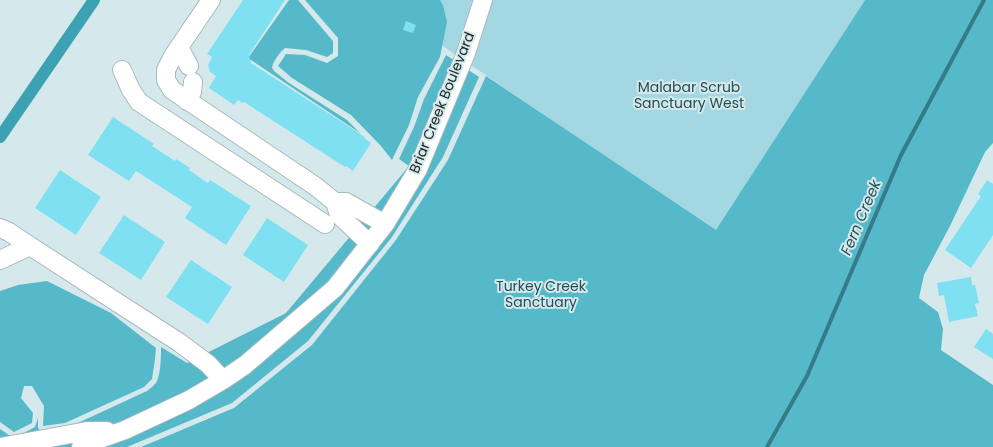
<!DOCTYPE html>
<style>
body{margin:0}
canvas{display:block;background:#d5e9ec}
</style>
<canvas width="993" height="447"></canvas>
<script>
const context = document.querySelector('canvas').getContext('2d');
context.lineJoin = 'round';
function paint(path, color) {
  context.fillStyle = color;
  context.fill(path, 'evenodd');
}
function trace(path, color, width, dash) {
  context.strokeStyle = color;
  context.lineWidth = width;
  context.lineCap = dash ? 'butt' : 'round';
  context.setLineDash(dash || []);
  context.stroke(path);
}
function label(font, color, halo, rows, align = 'center') {
  context.font = font + ' Poppins,sans-serif';
  context.lineWidth = 4;
  context.setLineDash([]);
  context.textBaseline = 'middle';
  context.strokeStyle = halo;
  context.fillStyle = color;
  for (const [text, x, y, turn = 0] of rows) {
    context.save();
    context.translate(x, y);
    context.rotate((+turn || 0) * Math.PI / 180);
    context.textAlign = isNaN(turn) ? turn : align;
    if (halo) context.strokeText(text, 0, 0);
    context.fillText(text, 0, 0);
    context.restore();
  }
}
paint(new Path2D(`
 M 421,0 L 865,0 L 717,230 L 993,415 L 993,447 L 143,447 L 234,408 L 312,345 L 396,240 L 448,160 L 486,76 L 563,127 L 407,22 Z`), '#a3d8e2');
paint(new Path2D(`
 M 289,0 L 298,0 L 333,41 L 333,53 L 327,57 L 306,50 L 285,48 C 280,52 273,61 272,68 L 274,71 L 289,83 L 347,120 L 360,133 L 248,58 Z
 M 305,0 L 440,0 L 443,5 L 447,22 L 440,57 L 418,97 L 409,125 L 392,160 L 381,146 L 351,115 L 292,78 L 278,66 L 286,54 L 305,55 L 327,63 L 338,56 L 338,38 Z
 M 865,0 L 993,0 L 993,143 L 985,152 L 950,226 L 924,275 L 919,298 L 938,312 L 943,329 L 941,350 L 993,385 L 993,447 L 141,447 L 234,408 L 312,345 L 396,240 L 448,160 L 486,76 L 716,230 Z
 M 446,55 L 479,77 L 443,157 L 392,237 L 308,341 L 232,403 L 127,447 L 0,447 L 0,429 L 12,437 L 16,437 L 35,427 L 38,418 L 38,428 L 40,431 L 67,428 L 147,391 C 150,389 153,386 156,383 C 161,375 161,356 161,347 L 187,363 L 286,313 L 409,166 L 399,159 L 414,127 L 424,99 Z
 M 47,281 L 111,313 L 156,348 L 155,359 L 152,379 L 144,387 L 65,423 L 43,426 L 44,406 L 32,386 L 24,386 L 21,398 L 33,413 L 32,423 L 14,432 L 0,422 L 0,291 L 18,285 Z`), '#56b9ca');
trace(new Path2D(`
 M 767,447 L 807,376 L 901,155 L 984,0`), '#337c88', 4);
trace(new Path2D(`
 M 0,137 L 94,0`), '#3ca1b2', 12);
paint(new Path2D(`
 M 243,0 L 285,0 L 249,55 L 251,63 L 365,137 L 364,138 L 371,143 L 353,171 L 346,166 L 345,167 L 244,102 L 243,103 L 238,100 L 234,105 L 209,88 L 216,76 L 210,72 L 208,65 L 212,57 L 207,54 Z
 M 406,21 L 416,25 L 413,33 L 403,30 Z
 M 113,117 L 154,144 L 152,146 L 175,161 L 176,159 L 190,168 L 189,170 L 208,183 L 210,180 L 251,206 L 226,245 L 185,218 L 192,207 L 136,171 L 129,181 L 88,155 Z
 M 60,170 L 101,197 L 76,235 L 35,208 Z
 M 987,180 L 993,184 L 993,235 L 971,268 L 945,250 L 981,196 L 978,194 Z
 M 124,215 L 165,242 L 141,280 L 99,253 Z
 M 267,218 L 308,245 L 284,282 L 243,255 Z
 M 191,260 L 232,287 L 208,324 L 166,297 Z
 M 971,277 L 972,285 L 975,285 L 979,303 L 975,304 L 978,316 L 949,322 L 944,295 L 939,296 L 937,283 Z
 M 986,329 L 993,334 L 993,359 L 974,347 Z`), '#7fe0f1');
const minor = new Path2D(`
 M 211,0 L 173,56 L 166,70 L 166,80 L 172,90 L 315,186 L 335,202
 M 179,47 L 189,66
 M 122,70 L 131,90 L 139,102 L 325,224
 M 187,101 L 192,92 L 193,82
 M 0,228 L 9,232 L 30,246 L 180,343 L 208,364 L 223,380
 M 370,244 L 339,215 L 335,202 L 346,202 L 385,224
 M 0,260 L 30,246
 M 1,447 L 87,431 L 107,431
 M 81,447 L 94,441 L 125,430 L 189,400 L 223,380 L 245,365 L 335,288 L 385,224 L 418,169 L 466,53 L 483,0`);
trace(minor, '#a6b9bd', 20);
trace(minor, '#fff', 18);
label('14px', '#214d55', '#d5e9ec', [
 ["Malabar Scrub",689,88],
 ["Sanctuary West",689,104],
 ["Turkey Creek",541,287],
 ["Sanctuary",541,303]
]);
label('14px', '#1d2425', '#d5e9ec', [
 ["Briar Creek Boulevard",443,103,-68]
]);
label('italic 15px', '#255058', '#d5e9ec', [
 ["Fern Creek",862,218,-67]
]);
</script>
